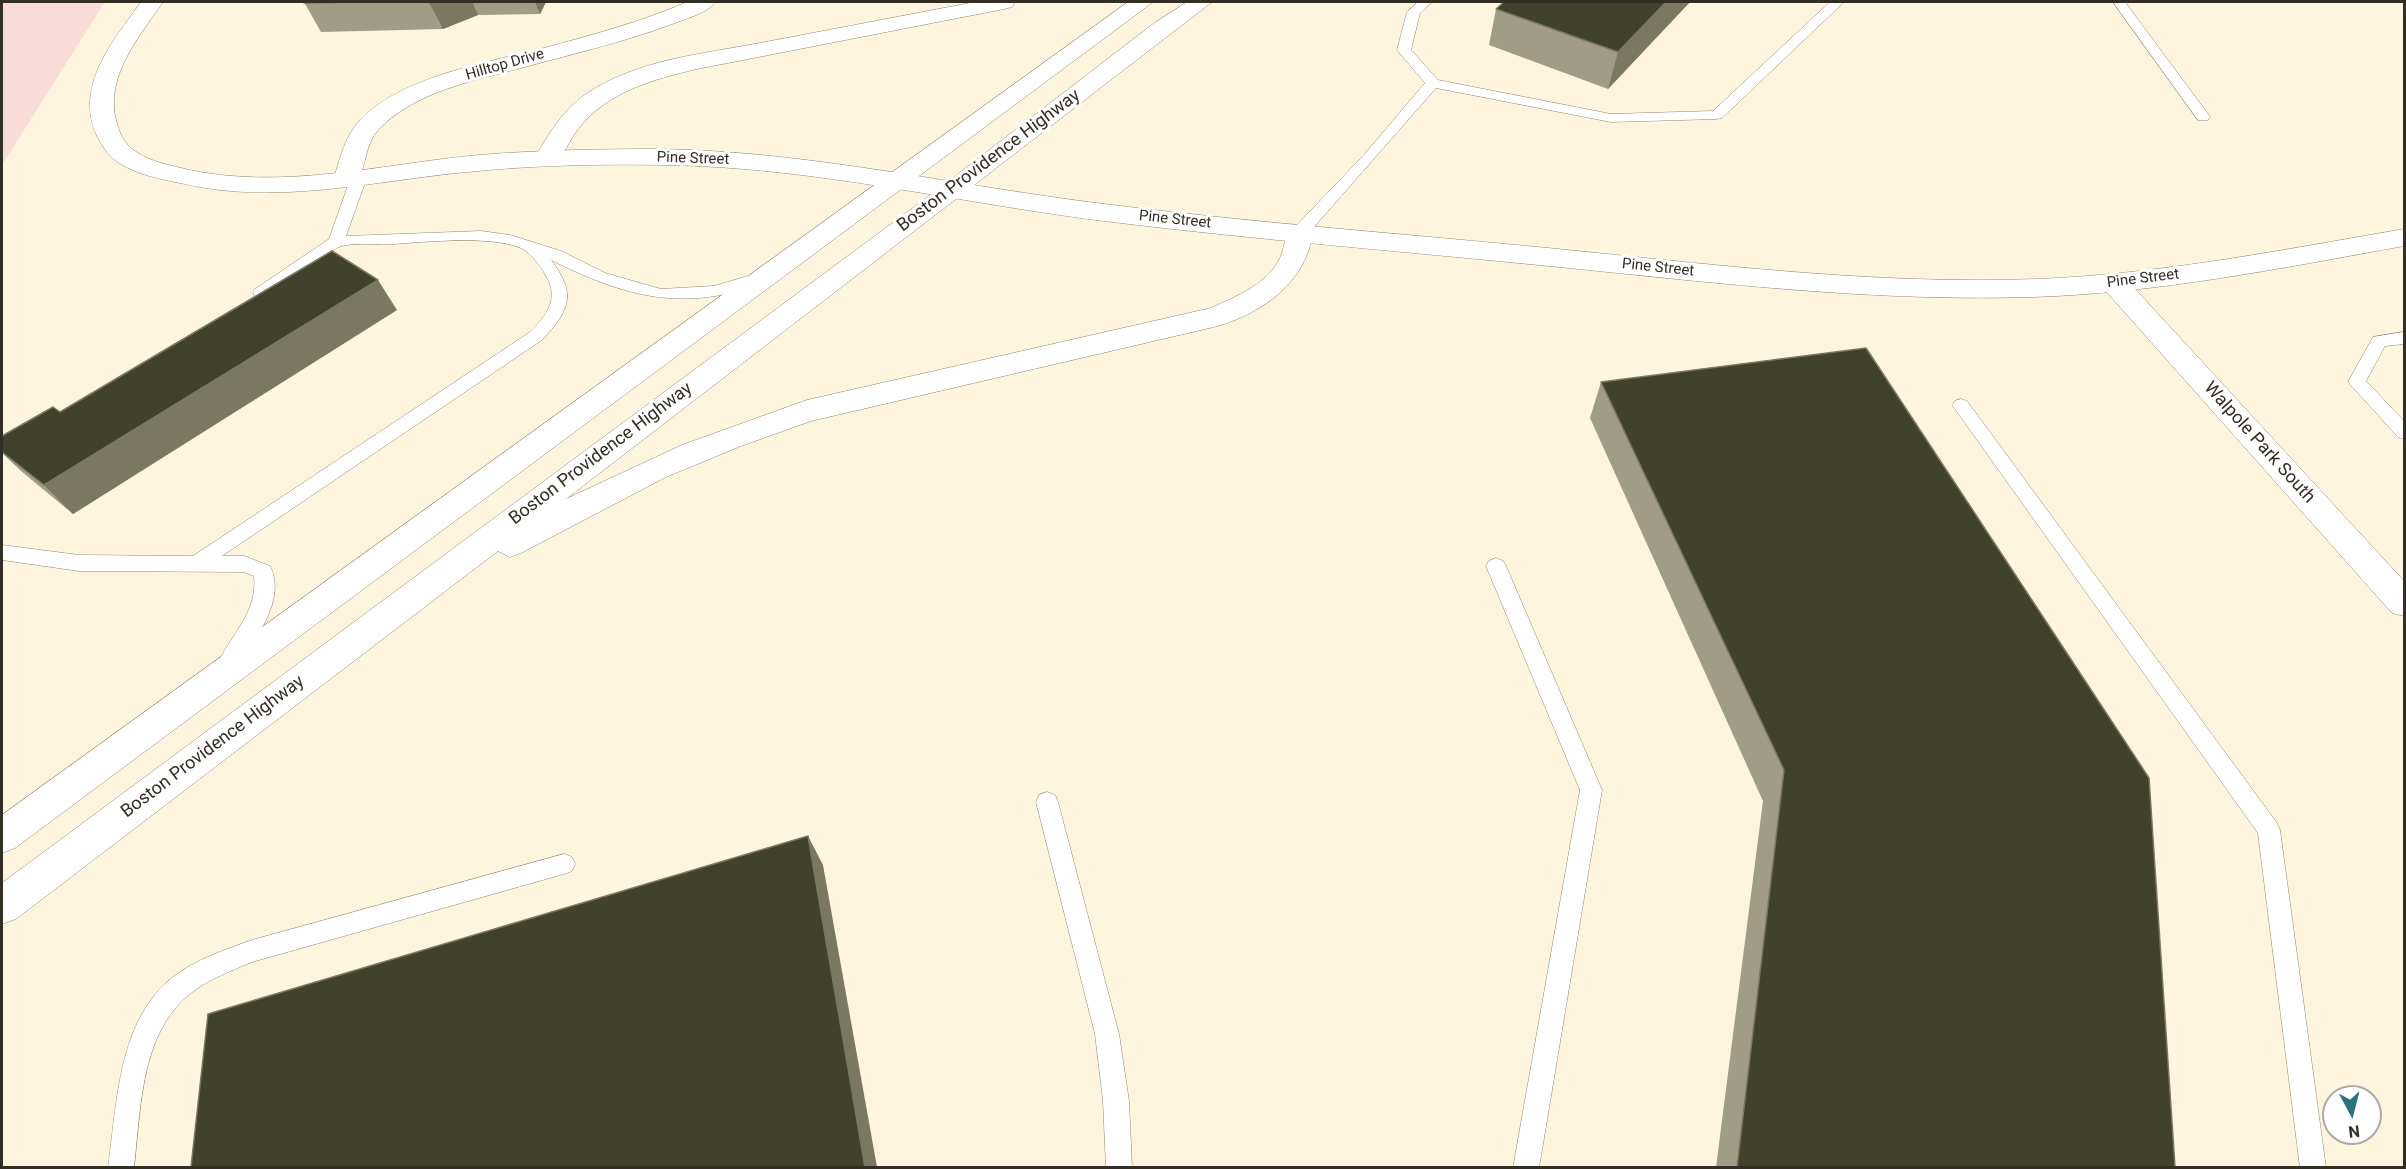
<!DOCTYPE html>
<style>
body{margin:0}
#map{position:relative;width:2406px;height:1169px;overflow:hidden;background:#fff5df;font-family:Roboto,sans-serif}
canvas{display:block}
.frame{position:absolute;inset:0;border:3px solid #332e24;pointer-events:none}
.north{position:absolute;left:2322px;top:1085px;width:60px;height:60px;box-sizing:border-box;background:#fff;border:2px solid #adaba7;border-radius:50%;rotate:173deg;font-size:16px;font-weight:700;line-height:24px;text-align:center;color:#332e24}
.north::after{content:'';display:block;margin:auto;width:21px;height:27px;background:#2b727f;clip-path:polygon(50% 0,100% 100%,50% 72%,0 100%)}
</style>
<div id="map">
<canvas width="2406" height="1169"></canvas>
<div class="frame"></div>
<div class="north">N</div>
</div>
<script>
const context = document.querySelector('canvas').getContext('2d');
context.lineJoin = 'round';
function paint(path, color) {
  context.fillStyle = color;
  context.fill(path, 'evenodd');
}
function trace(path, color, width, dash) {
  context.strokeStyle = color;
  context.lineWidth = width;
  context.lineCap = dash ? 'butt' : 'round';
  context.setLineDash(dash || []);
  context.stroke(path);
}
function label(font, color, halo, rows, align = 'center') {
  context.font = font + ' Roboto,sans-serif';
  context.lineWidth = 6;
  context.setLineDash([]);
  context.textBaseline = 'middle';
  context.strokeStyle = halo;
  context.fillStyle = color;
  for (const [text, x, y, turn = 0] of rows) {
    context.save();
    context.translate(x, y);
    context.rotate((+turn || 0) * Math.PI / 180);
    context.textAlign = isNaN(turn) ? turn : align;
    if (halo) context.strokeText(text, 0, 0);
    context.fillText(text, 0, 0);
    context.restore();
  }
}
paint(new Path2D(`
 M 2,2 L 105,2 L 2,165 Z`), '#f9dcd5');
const service = new Path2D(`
 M 1418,2 L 1432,2 L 1420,13 L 1411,50 L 1438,80 L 1611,114 L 1713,111 L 1830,2 L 1844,2 L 1722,118 L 1717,119 L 1611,122 L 1436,88 L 1306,236 L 1294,236 L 1292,232 L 1294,228 L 1363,156 L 1425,83 L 1397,50 L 1407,12 Z
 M 2113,2 L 2125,2 L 2208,114 L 2210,117 L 2208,120 L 2198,120 Z
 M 359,172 L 367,177 L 346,236 L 481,231 L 510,235 L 561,251 L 605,273 L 661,289 L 714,286 L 758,273 L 766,278 L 764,282 C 748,287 731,294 715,296 C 654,306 604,286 551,260 C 577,294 570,310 542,340 L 222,556 L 244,556 L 270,566 C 287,599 255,641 236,667 L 229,669 L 222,667 L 219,661 C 233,632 258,611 254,576 L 243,572 L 79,571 L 2,560 L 2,545 L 79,555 L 193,556 L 530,332 C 546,316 560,299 546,276 C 542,268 533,256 526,251 C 502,234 424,242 394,244 C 380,245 351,242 339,247 C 321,255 285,284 267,297 L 255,297 L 253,293 L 255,289 L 329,239 L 351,177 Z
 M 2404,332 L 2404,344 L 2385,346 L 2366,381 L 2404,421 L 2404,439 L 2398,437 L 2348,382 L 2373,337 Z
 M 1961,399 L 1967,401 L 2277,823 L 2280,830 L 2326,1168 L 2300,1168 L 2258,833 L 1955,409 L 1952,405 L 1955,401 Z
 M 1496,558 L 1503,561 L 1506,566 L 1602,790 L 1539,1168 L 1513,1168 L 1580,790 L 1486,566 L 1489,561 Z
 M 1047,792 L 1055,795 L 1058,802 L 1119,1034 L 1129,1101 L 1132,1168 L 1106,1168 L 1103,1101 L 1095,1034 L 1036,802 L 1039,795 Z
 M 564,854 L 572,857 L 575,864 L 572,871 L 564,874 L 252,962 C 231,971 209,979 191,993 C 140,1033 141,1109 134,1168 L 108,1168 C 117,1104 118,1020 173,977 C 196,959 225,950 252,940 Z`);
const minor = new Path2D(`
 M 687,2 L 715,2 C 708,13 687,18 675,23 C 625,42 572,54 521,68 C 472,81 415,92 379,129 C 364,144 367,167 356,184 L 347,186 L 338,184 L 334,178 C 340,158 345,136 360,120 C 402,76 487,63 544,48 C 592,35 641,22 687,2 Z
 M 2114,274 L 2124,277 L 2404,581 L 2404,616 L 2392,613 L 2104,289 L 2100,283 L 2104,277 Z`);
const tertiary = new Path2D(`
 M 141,2 L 163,2 C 139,37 103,78 117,124 C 121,137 126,146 138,153 C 152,162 169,165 185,169 C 282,191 381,164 479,155 C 540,150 602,149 663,149 C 812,152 957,186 1104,204 C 1255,223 1406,234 1558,249 C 1717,265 1877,285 2038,279 C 2161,274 2282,250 2404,229 L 2404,246 C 2282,268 2158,293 2033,297 C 1875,302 1717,283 1559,267 C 1410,252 1261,240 1112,222 C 962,204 816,167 665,165 C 603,164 540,165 478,171 C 379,179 279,207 180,183 C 161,179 138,175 121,164 C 110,158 103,148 97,136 C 74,86 113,41 141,2 Z`);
const primary = new Path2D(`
 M 975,2 L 1015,2 L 1012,7 L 1004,9 L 697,69 C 654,79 607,92 579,128 C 570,139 565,152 557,163 L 548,166 L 539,163 L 535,158 C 548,134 563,110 586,94 C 636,60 702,54 760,43 C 832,29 904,16 975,2 Z
 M 1128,2 L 1153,2 L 15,848 L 2,853 L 2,815 Z
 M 1187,2 L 1212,2 L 566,499 L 682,445 L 807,400 L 1211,308 C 1235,297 1268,284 1280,258 C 1285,247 1284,236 1291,226 L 1300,224 L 1309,226 L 1313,232 C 1306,282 1264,312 1218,326 L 811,421 L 741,446 L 666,477 L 521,553 L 510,557 L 498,551 L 16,919 L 2,924 L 2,883 L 945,184 L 1153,24 Z`);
trace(service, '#91856d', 1);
trace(minor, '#91856d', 1);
trace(tertiary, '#91856d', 1);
trace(primary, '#91856d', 1);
paint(service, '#fff');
paint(minor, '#fff');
paint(tertiary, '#fff');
paint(primary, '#fff');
paint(new Path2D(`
 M 304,2 L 546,2 L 540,14 L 478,15 L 443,29 L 321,32 Z
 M 1690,2 L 1608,89 L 1489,45 L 1496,9 Z
 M 397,310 L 73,514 L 21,471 L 2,453 L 2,436 Z
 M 1601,382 L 2175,1167 L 1716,1167 L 1763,801 L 1590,418 Z`), '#a09c85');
paint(new Path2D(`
 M 429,2 L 472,2 L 478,15 L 443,29 Z
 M 535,2 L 546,2 L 540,14 Z
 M 1666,2 L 1690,2 L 1608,89 L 1618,52 Z
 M 378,280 L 397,310 L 73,514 L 44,485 Z
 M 808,836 L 823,865 L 877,1167 L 865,1167 Z`), '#7a7861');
const building = new Path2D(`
 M 304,2 L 355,2 L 304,3 Z
 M 1504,2 L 1666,2 L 1618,52 L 1496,9 Z
 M 332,251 L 378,280 L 44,485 L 2,452 L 2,436 L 53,407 L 60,412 Z
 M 1866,348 L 2149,778 L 2175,1167 L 1737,1167 L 1784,770 L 1601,382 Z
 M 808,836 L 865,1167 L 191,1167 L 208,1014 Z`);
paint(building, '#41422b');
trace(building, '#7a7861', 1.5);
label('15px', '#332e24', '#fff', [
 ["Hilltop Drive",505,65,-16],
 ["Pine Street",693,159,2],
 ["Pine Street",1175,220,6],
 ["Pine Street",1658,268,6],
 ["Pine Street",2143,279,-7]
]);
label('18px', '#332e24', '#fff', [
 ["Boston Providence Highway",989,161,-37],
 ["Walpole Park South",2259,443,48],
 ["Boston Providence Highway",601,454,-37],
 ["Boston Providence Highway",213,747,-37]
]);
</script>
